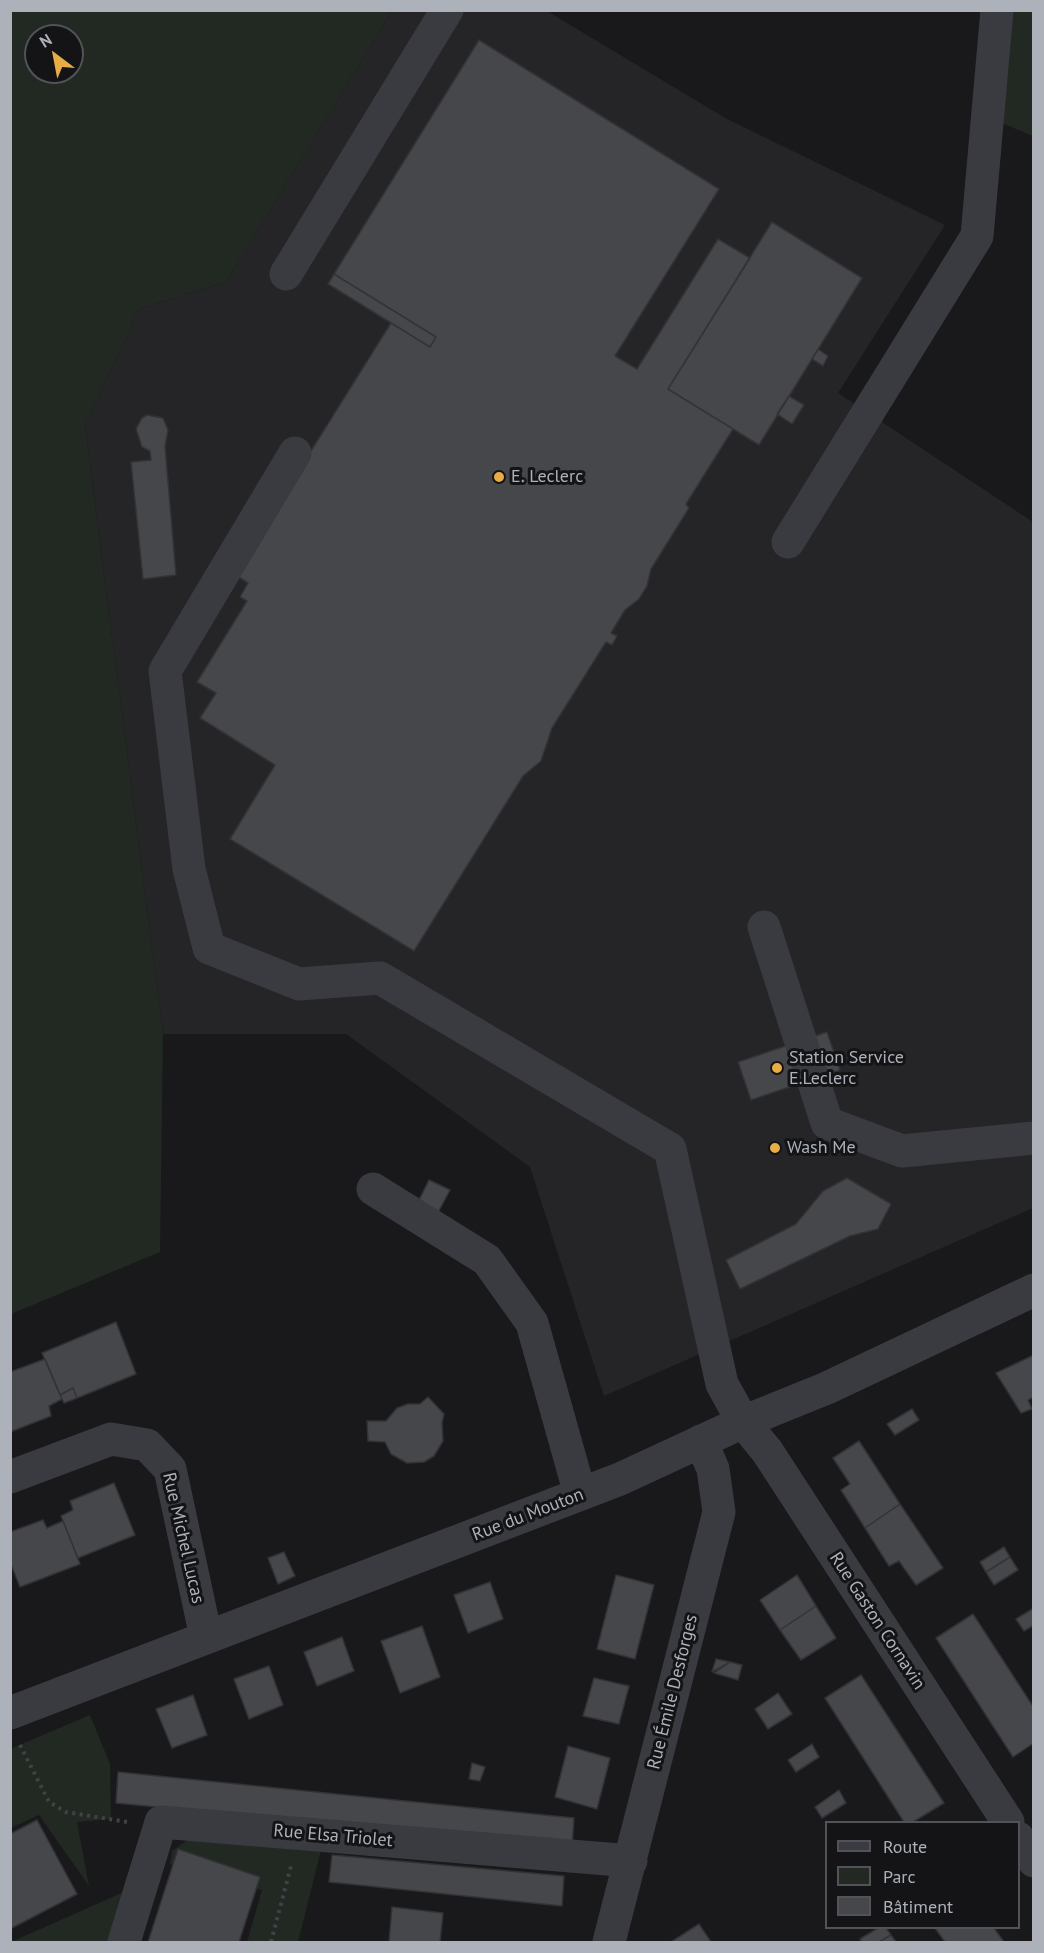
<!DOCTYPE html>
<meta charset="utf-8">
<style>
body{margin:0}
#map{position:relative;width:1044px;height:1953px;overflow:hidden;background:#19191b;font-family:"PT Sans",sans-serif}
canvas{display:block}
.frame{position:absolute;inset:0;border:12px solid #acb1ba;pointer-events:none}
.legend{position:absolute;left:825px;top:1821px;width:195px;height:108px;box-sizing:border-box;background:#141416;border:2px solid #515358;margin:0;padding:8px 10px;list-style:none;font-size:18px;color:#acb1ba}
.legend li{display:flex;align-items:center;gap:12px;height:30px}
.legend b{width:30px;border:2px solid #515358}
.north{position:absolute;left:24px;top:24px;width:60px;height:60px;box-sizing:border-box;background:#141416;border:2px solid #515358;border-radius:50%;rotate:328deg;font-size:16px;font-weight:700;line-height:24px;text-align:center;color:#acb1ba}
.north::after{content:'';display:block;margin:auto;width:21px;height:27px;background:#e8ad44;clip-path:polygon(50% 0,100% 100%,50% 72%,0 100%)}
</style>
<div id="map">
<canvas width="1044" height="1953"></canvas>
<div class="frame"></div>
<ul class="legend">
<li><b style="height:8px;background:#3a3b40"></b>Route</li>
<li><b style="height:16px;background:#212922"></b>Parc</li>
<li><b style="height:16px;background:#46474b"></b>Bâtiment</li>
</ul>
<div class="north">N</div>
</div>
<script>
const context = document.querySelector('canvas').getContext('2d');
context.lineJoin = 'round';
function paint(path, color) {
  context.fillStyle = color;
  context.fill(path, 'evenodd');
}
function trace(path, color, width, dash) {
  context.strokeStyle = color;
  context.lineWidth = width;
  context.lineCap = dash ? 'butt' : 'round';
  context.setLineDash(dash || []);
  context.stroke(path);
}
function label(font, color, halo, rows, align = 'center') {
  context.font = font + ' "PT Sans",sans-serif';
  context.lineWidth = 6;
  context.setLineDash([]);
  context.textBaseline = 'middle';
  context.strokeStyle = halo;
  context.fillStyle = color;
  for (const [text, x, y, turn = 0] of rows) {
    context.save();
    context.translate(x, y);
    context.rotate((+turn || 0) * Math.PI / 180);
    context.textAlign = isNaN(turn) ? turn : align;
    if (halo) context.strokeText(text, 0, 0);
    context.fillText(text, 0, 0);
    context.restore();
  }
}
paint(new Path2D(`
 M 392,11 L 547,11 L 727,119 L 945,225 L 838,393 L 1033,522 L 1033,1208 L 604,1396 L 530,1167 L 346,1034 L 163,1034 L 85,426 L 139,309 L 226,282 Z`), '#252528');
paint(new Path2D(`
 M 11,10 L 392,11 L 226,282 L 139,309 L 85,426 L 163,1034 L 160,1252 L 11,1314 ZM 36,36 L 72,36 L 72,72 L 36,72 Z
 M 997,11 L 1033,11 L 1033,136 L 987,117 Z
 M 90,1715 L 110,1764 L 111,1819 L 77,1822 L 89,1886 L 39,1815 L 11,1828 L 10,1749 Z
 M 190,1838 L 321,1850 L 298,1942 L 247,1942 L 262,1890 L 170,1864 L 172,1851 Z
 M 126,1891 L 110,1942 L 11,1942 Z`), '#212922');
const building = new Path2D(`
 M 479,40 L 719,189 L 615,356 L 637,369 L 718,239 L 750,258 L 668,389 L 733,429 L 686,504 L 689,508 L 651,569 L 647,586 L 639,599 L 625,610 L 611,633 L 617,636 L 612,645 L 606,642 L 552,728 L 541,761 L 523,776 L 414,951 L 230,839 L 275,765 L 200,718 L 216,693 L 197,682 L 247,601 L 240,597 L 248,583 L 234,574 L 391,323 L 430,347 L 436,337 L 334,274 Z
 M 772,222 L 862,278 L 759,445 L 668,389 Z
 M 334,274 L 436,337 L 430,347 L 328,284 Z
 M 818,349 L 828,356 L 823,366 L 812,359 Z
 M 789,396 L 804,405 L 792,424 L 777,414 Z
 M 147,415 L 163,418 L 168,430 L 165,446 L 176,575 L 143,579 L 131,462 L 151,460 L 150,451 L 142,447 L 136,429 L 142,418 Z
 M 827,1032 L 840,1070 L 751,1100 L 738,1062 Z
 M 847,1178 L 891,1204 L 878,1229 L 850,1236 L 740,1289 L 726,1260 L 796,1224 L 823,1191 Z
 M 429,1180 L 450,1190 L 435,1218 L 416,1206 Z
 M 116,1322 L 136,1374 L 77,1398 L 73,1388 L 60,1395 L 42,1353 Z
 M 1034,1355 L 1034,1397 L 1028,1400 L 1032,1409 L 1021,1413 L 996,1373 Z
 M 45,1359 L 62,1399 L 49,1406 L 51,1416 L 10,1432 L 10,1372 Z
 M 73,1388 L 77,1398 L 64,1403 L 60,1395 Z
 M 428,1397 L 444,1414 L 442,1423 L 443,1441 L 434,1456 L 424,1462 L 407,1463 L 391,1454 L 385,1442 L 368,1441 L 367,1421 L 386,1421 L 397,1408 L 408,1404 L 420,1404 Z
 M 912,1409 L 919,1420 L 895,1435 L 887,1424 Z
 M 859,1441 L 900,1504 L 865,1528 L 841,1490 L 850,1484 L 833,1458 Z
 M 114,1483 L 135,1535 L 78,1558 L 61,1516 L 73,1510 L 70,1501 Z
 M 900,1504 L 943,1568 L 916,1585 L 899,1561 L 889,1566 L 865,1528 Z
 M 43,1520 L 47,1528 L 63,1521 L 80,1564 L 20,1587 L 10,1562 L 10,1532 Z
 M 1004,1547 L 1010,1557 L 986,1572 L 980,1562 Z
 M 284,1552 L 295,1576 L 278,1584 L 268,1558 Z
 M 1010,1557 L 1018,1570 L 994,1585 L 986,1572 Z
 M 616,1575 L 654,1585 L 635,1659 L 597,1649 Z
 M 797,1575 L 816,1606 L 780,1630 L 760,1600 Z
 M 490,1582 L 503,1619 L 468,1633 L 454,1595 Z
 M 816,1606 L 836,1638 L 801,1660 L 780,1630 Z
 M 1034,1608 L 1034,1625 L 1024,1631 L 1016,1619 Z
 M 973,1614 L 1034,1708 L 1034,1743 L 1013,1757 L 936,1638 Z
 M 422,1626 L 440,1677 L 400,1693 L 381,1641 Z
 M 342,1637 L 354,1671 L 317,1686 L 304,1652 Z
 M 716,1659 L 730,1662 L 712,1672 Z
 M 730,1662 L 742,1665 L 738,1680 L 714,1673 Z
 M 269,1666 L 283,1705 L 249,1719 L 234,1679 Z
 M 861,1675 L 944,1803 L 913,1822 L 904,1822 L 825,1698 Z
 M 594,1678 L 629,1686 L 619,1724 L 583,1716 Z
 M 778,1693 L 792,1714 L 768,1729 L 755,1709 Z
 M 193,1695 L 207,1735 L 172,1748 L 156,1709 Z
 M 812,1744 L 819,1757 L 796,1772 L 788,1760 Z
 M 568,1746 L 610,1758 L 597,1809 L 555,1797 Z
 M 472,1763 L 485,1767 L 480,1781 L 469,1779 Z
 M 118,1772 L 574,1818 L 572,1847 L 116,1803 Z
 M 839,1790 L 846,1803 L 822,1818 L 815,1807 Z
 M 37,1820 L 77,1894 L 10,1929 L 10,1834 Z
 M 178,1849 L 260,1877 L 239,1942 L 148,1942 Z
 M 332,1855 L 564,1876 L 562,1906 L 329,1882 Z
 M 392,1907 L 443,1913 L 440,1942 L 389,1942 Z
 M 699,1924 L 711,1942 L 671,1942 Z
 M 878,1928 L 886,1928 L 891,1935 L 879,1942 L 862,1942 L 860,1939 Z
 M 935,1928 L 994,1928 L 1004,1942 L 945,1942 Z
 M 891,1935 L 896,1942 L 879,1942 Z`);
paint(building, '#46474b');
trace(building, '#333337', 1.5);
trace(new Path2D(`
 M 20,1745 L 49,1802 L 66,1812 L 127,1822
 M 271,1942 L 291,1866`), '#404247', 4, [3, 4.5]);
trace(new Path2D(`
 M 286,274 L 447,10
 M 295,453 L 165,671 L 189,869 L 209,948 L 299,984 L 380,978 L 670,1149 L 722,1384 L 743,1422 L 767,1451 L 1008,1822
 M 788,542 L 977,236 L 997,10
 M 764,927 L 827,1123 L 902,1151 L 1034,1138
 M 373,1189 L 487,1260 L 532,1323 L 580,1494
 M 10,1477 L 111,1439 L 147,1445 L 170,1469 L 206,1637
 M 10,1713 L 620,1479 L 743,1422 L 827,1388 L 1034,1290
 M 1018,1838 L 1034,1861
 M 124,1942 L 161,1822 L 631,1861
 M 609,1942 L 719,1512 L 713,1469 L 701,1441`), '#3a3b40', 33);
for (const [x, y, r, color] of [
 [499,477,6,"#e8ad44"],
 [777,1068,6,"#e8ad44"],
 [775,1148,6,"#e8ad44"]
]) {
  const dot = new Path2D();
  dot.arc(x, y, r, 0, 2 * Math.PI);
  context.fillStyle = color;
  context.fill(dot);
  trace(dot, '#141416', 2);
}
label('18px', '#acb1ba', '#141416', [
 ["E. Leclerc",511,477],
 ["Station Service",789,1058],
 ["E.Leclerc",789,1079],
 ["Wash Me",787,1148]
], 'left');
label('18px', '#acb1ba', '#141416', [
 ["Rue du Mouton",528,1515,-21],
 ["Rue Michel Lucas",183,1538,77],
 ["Rue Gaston Cornavin",877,1621,57],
 ["Rue Émile Desforges",673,1692,-76],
 ["Rue Elsa Triolet",333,1836,5]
]);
</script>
